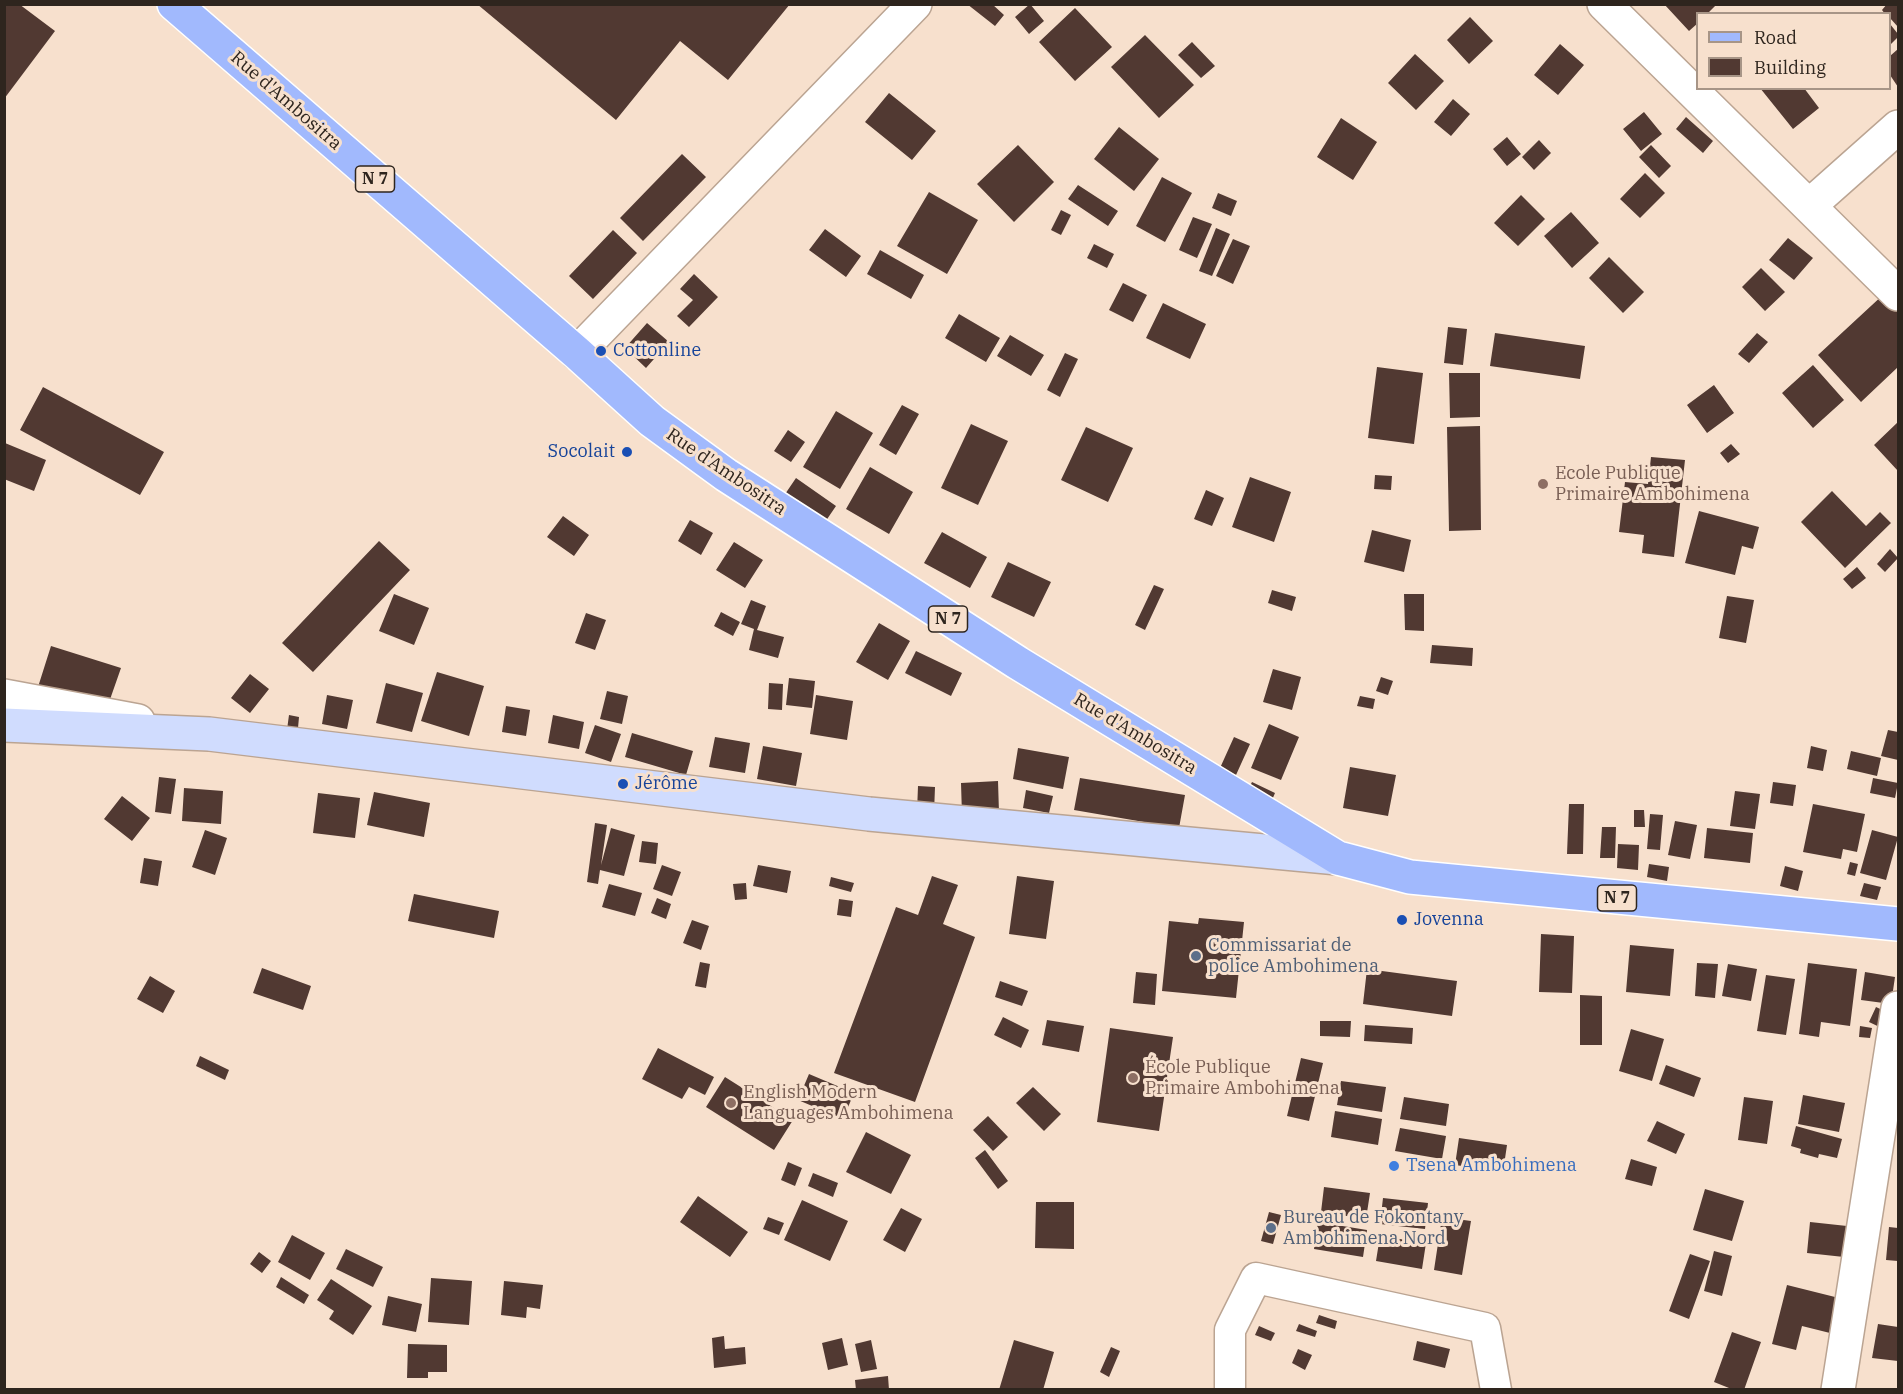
<!DOCTYPE html>
<meta charset="utf-8">
<style>
body{margin:0}
#map{position:relative;width:1903px;height:1394px;overflow:hidden;background:#f7e0cd;font-family:"IBM Plex Serif",serif}
canvas{display:block}
.frame{position:absolute;inset:0;border:6px solid #2e251e;pointer-events:none}
.legend{position:absolute;left:1696px;top:12px;width:195px;height:78px;box-sizing:border-box;background:#f7e0cd;border:2px solid #a79587;margin:0;padding:8px 10px;list-style:none;font-size:18px;color:#2e251e}
.legend li{display:flex;align-items:center;gap:12px;height:30px}
.legend b{width:30px;border:2px solid #a79587}
</style>
<div id="map">
<canvas width="1903" height="1394"></canvas>
<div class="frame"></div>
<ul class="legend">
<li><b style="height:8px;background:#a1b9fd"></b>Road</li>
<li><b style="height:16px;background:#513932"></b>Building</li>
</ul>
</div>
<script>
const context = document.querySelector('canvas').getContext('2d');
context.lineJoin = 'round';
function paint(path, color) {
  context.fillStyle = color;
  context.fill(path, 'evenodd');
}
function trace(path, color, width, dash) {
  context.strokeStyle = color;
  context.lineWidth = width;
  context.lineCap = dash ? 'butt' : 'round';
  context.setLineDash(dash || []);
  context.stroke(path);
}
function label(font, color, halo, rows, align = 'center') {
  context.font = font + ' "IBM Plex Serif",serif';
  context.lineWidth = 6;
  context.setLineDash([]);
  context.textBaseline = 'middle';
  context.strokeStyle = halo;
  context.fillStyle = color;
  for (const [text, x, y, turn = 0] of rows) {
    context.save();
    context.translate(x, y);
    context.rotate((+turn || 0) * Math.PI / 180);
    context.textAlign = isNaN(turn) ? turn : align;
    if (halo) context.strokeText(text, 0, 0);
    context.fillText(text, 0, 0);
    context.restore();
  }
}
paint(new Path2D(`
 M 4,4 L 19,4 L 55,31 L 4,99 Z
 M 477,4 L 790,4 L 728,80 L 680,41 L 616,120 Z
 M 967,4 L 992,4 L 1004,15 L 995,26 Z
 M 1030,4 L 1044,21 L 1029,34 L 1015,17 Z
 M 1664,4 L 1717,4 L 1707,14 L 1698,14 L 1698,23 L 1689,31 Z
 M 1887,4 L 1898,4 L 1898,27 L 1890,18 L 1890,14 L 1885,14 L 1882,10 Z
 M 1075,8 L 1112,47 L 1075,81 L 1039,42 Z
 M 1470,17 L 1493,41 L 1469,64 L 1447,40 Z
 M 1890,24 L 1898,34 L 1898,37 L 1890,45 Z
 M 1145,35 L 1194,85 L 1159,118 L 1111,67 Z
 M 1192,42 L 1215,66 L 1201,78 L 1178,55 Z
 M 1560,44 L 1584,65 L 1558,95 L 1534,75 Z
 M 1898,49 L 1898,87 L 1890,75 L 1890,56 Z
 M 1415,54 L 1444,81 L 1416,110 L 1388,83 Z
 M 1760,88 L 1804,88 L 1819,108 L 1793,129 Z
 M 889,93 L 936,131 L 912,160 L 865,122 Z
 M 1453,99 L 1470,114 L 1451,136 L 1434,122 Z
 M 1644,112 L 1662,134 L 1641,151 L 1623,129 Z
 M 1686,117 L 1713,141 L 1703,153 L 1676,129 Z
 M 1341,118 L 1377,142 L 1353,180 L 1317,157 Z
 M 1119,127 L 1159,159 L 1134,191 L 1094,159 Z
 M 1507,137 L 1521,154 L 1507,166 L 1493,149 Z
 M 1539,140 L 1551,153 L 1534,170 L 1522,157 Z
 M 1018,145 L 1054,182 L 1014,222 L 977,184 Z
 M 1651,145 L 1671,166 L 1659,178 L 1639,157 Z
 M 682,154 L 706,177 L 643,241 L 620,218 Z
 M 1645,173 L 1665,193 L 1640,218 L 1620,199 Z
 M 1162,177 L 1192,193 L 1165,242 L 1136,226 Z
 M 1078,185 L 1118,211 L 1108,226 L 1068,199 Z
 M 929,192 L 978,220 L 947,274 L 897,246 Z
 M 1218,193 L 1237,201 L 1231,216 L 1212,208 Z
 M 1521,195 L 1545,219 L 1518,246 L 1494,223 Z
 M 1061,210 L 1071,215 L 1061,235 L 1051,230 Z
 M 1571,212 L 1599,243 L 1572,268 L 1544,236 Z
 M 1193,217 L 1212,224 L 1197,258 L 1179,250 Z
 M 1216,228 L 1230,234 L 1212,276 L 1199,271 Z
 M 825,229 L 861,256 L 846,277 L 809,250 Z
 M 613,230 L 637,253 L 593,299 L 569,276 Z
 M 1788,238 L 1813,258 L 1794,280 L 1769,260 Z
 M 1233,239 L 1250,246 L 1233,284 L 1216,276 Z
 M 1094,244 L 1114,254 L 1107,268 L 1087,258 Z
 M 880,250 L 924,275 L 911,299 L 867,274 Z
 M 1609,257 L 1644,292 L 1623,313 L 1589,278 Z
 M 1761,268 L 1785,292 L 1765,311 L 1742,287 Z
 M 694,274 L 718,297 L 689,327 L 677,316 L 693,300 L 680,289 Z
 M 1123,283 L 1147,295 L 1133,322 L 1109,310 Z
 M 1885,293 L 1898,308 L 1898,367 L 1861,402 L 1818,355 Z
 M 1163,303 L 1206,324 L 1190,359 L 1146,338 Z
 M 959,314 L 1000,338 L 986,362 L 945,338 Z
 M 647,323 L 669,342 L 646,368 L 625,348 Z
 M 1448,327 L 1467,329 L 1463,365 L 1444,363 Z
 M 1495,333 L 1585,346 L 1580,379 L 1490,366 Z
 M 1757,333 L 1768,342 L 1749,363 L 1738,354 Z
 M 1010,335 L 1044,355 L 1031,376 L 997,356 Z
 M 1065,353 L 1078,359 L 1060,397 L 1047,390 Z
 M 1813,365 L 1844,400 L 1813,428 L 1782,393 Z
 M 1377,367 L 1423,373 L 1414,444 L 1368,438 Z
 M 1449,373 L 1480,373 L 1480,417 L 1450,418 Z
 M 1714,385 L 1734,413 L 1707,433 L 1687,405 Z
 M 43,387 L 164,452 L 140,495 L 20,430 Z
 M 902,405 L 919,414 L 896,455 L 879,445 Z
 M 836,411 L 873,433 L 840,489 L 803,467 Z
 M 1898,422 L 1898,471 L 1874,445 Z
 M 971,424 L 1008,441 L 978,505 L 941,488 Z
 M 1480,426 L 1481,530 L 1449,531 L 1447,427 Z
 M 1086,427 L 1133,448 L 1108,502 L 1061,480 Z
 M 788,430 L 805,442 L 791,462 L 774,451 Z
 M 5,443 L 46,460 L 34,491 L 4,479 Z
 M 1731,444 L 1740,454 L 1728,463 L 1720,453 Z
 M 1651,457 L 1685,460 L 1674,557 L 1642,553 L 1644,535 L 1619,532 L 1625,482 L 1648,484 Z
 M 870,467 L 913,492 L 889,534 L 846,509 Z
 M 1375,475 L 1392,476 L 1391,490 L 1374,489 Z
 M 1250,477 L 1291,492 L 1274,542 L 1232,527 Z
 M 796,478 L 836,506 L 819,531 L 779,503 Z
 M 1206,490 L 1224,498 L 1212,526 L 1194,519 Z
 M 1832,491 L 1866,526 L 1880,512 L 1891,523 L 1845,568 L 1801,522 Z
 M 1699,511 L 1759,527 L 1753,549 L 1742,546 L 1735,575 L 1685,563 Z
 M 563,516 L 589,535 L 574,556 L 547,537 Z
 M 690,520 L 713,533 L 701,555 L 678,541 Z
 M 1372,530 L 1411,540 L 1404,572 L 1364,562 Z
 M 942,532 L 987,557 L 970,588 L 924,563 Z
 M 379,541 L 410,570 L 313,672 L 282,643 Z
 M 734,542 L 763,560 L 745,588 L 716,570 Z
 M 1890,549 L 1898,558 L 1885,572 L 1877,564 Z
 M 1008,562 L 1051,582 L 1034,617 L 991,597 Z
 M 1857,567 L 1866,578 L 1852,589 L 1843,579 Z
 M 1154,585 L 1164,589 L 1145,630 L 1135,625 Z
 M 1272,590 L 1296,597 L 1292,611 L 1268,603 Z
 M 394,594 L 429,608 L 414,645 L 379,631 Z
 M 1404,594 L 1424,594 L 1424,631 L 1405,630 Z
 M 1727,596 L 1754,600 L 1746,643 L 1719,638 Z
 M 751,600 L 766,606 L 757,630 L 784,637 L 778,658 L 749,650 L 754,629 L 741,624 Z
 M 721,612 L 740,622 L 733,636 L 714,626 Z
 M 586,613 L 606,620 L 595,650 L 575,643 Z
 M 879,623 L 910,641 L 888,680 L 856,662 Z
 M 1432,645 L 1473,648 L 1472,666 L 1430,663 Z
 M 51,646 L 121,668 L 107,708 L 38,687 Z
 M 916,651 L 962,673 L 951,696 L 905,673 Z
 M 1273,669 L 1301,677 L 1292,710 L 1263,702 Z
 M 437,672 L 484,686 L 469,736 L 421,721 Z
 M 250,674 L 269,689 L 250,713 L 231,698 Z
 M 1381,677 L 1393,681 L 1388,695 L 1376,691 Z
 M 789,678 L 815,681 L 812,708 L 786,705 Z
 M 386,683 L 423,693 L 412,732 L 376,723 Z
 M 769,683 L 783,684 L 782,710 L 768,709 Z
 M 607,691 L 628,696 L 622,724 L 600,719 Z
 M 327,695 L 353,700 L 347,729 L 322,724 Z
 M 816,695 L 853,701 L 847,740 L 810,734 Z
 M 1360,696 L 1375,699 L 1373,709 L 1357,706 Z
 M 506,706 L 530,710 L 526,736 L 502,732 Z
 M 289,715 L 299,717 L 297,739 L 286,737 Z
 M 553,715 L 584,722 L 579,749 L 548,743 Z
 M 1269,724 L 1299,737 L 1281,780 L 1251,768 Z
 M 595,725 L 621,734 L 611,762 L 585,753 Z
 M 1888,730 L 1898,732 L 1898,760 L 1881,756 Z
 M 632,733 L 693,751 L 686,775 L 625,757 Z
 M 715,737 L 750,743 L 745,773 L 709,767 Z
 M 1234,737 L 1250,744 L 1236,775 L 1220,768 Z
 M 763,746 L 802,753 L 796,786 L 757,779 Z
 M 1811,746 L 1827,750 L 1823,771 L 1807,768 Z
 M 1018,748 L 1069,757 L 1063,789 L 1013,779 Z
 M 1851,751 L 1881,758 L 1877,776 L 1847,769 Z
 M 1350,767 L 1396,775 L 1388,816 L 1343,808 Z
 M 159,777 L 176,779 L 171,814 L 155,812 Z
 M 1080,778 L 1185,795 L 1179,828 L 1074,810 Z
 M 1873,778 L 1898,783 L 1895,798 L 1870,793 Z
 M 998,781 L 999,813 L 962,815 L 961,783 Z
 M 1252,782 L 1275,793 L 1269,807 L 1245,796 Z
 M 1773,782 L 1796,785 L 1793,806 L 1770,803 Z
 M 918,786 L 935,787 L 934,813 L 917,812 Z
 M 184,788 L 223,791 L 221,824 L 182,821 Z
 M 1026,790 L 1053,796 L 1049,813 L 1023,808 Z
 M 1735,791 L 1760,794 L 1755,829 L 1730,826 Z
 M 374,792 L 430,803 L 424,837 L 367,825 Z
 M 318,793 L 360,798 L 355,838 L 313,833 Z
 M 122,796 L 150,818 L 132,841 L 104,819 Z
 M 1569,804 L 1584,804 L 1583,854 L 1567,854 Z
 M 1813,804 L 1865,814 L 1857,852 L 1843,849 L 1841,859 L 1803,852 Z
 M 1634,810 L 1644,810 L 1645,827 L 1634,827 Z
 M 1650,814 L 1663,815 L 1660,850 L 1647,849 Z
 M 1675,821 L 1697,825 L 1690,859 L 1668,855 Z
 M 595,823 L 607,825 L 601,865 L 611,828 L 635,835 L 624,876 L 600,870 L 598,884 L 587,882 Z
 M 1602,827 L 1616,827 L 1615,858 L 1600,858 Z
 M 1707,828 L 1753,833 L 1750,863 L 1704,858 Z
 M 205,830 L 227,838 L 215,875 L 192,867 Z
 M 1872,830 L 1898,837 L 1886,880 L 1860,873 Z
 M 642,841 L 658,843 L 656,864 L 639,862 Z
 M 1618,844 L 1639,845 L 1638,870 L 1617,868 Z
 M 144,858 L 162,861 L 158,886 L 140,883 Z
 M 1850,862 L 1858,864 L 1855,876 L 1847,874 Z
 M 1649,864 L 1669,867 L 1667,881 L 1647,877 Z
 M 662,865 L 681,872 L 672,896 L 653,889 Z
 M 758,865 L 791,871 L 787,893 L 753,886 Z
 M 1785,866 L 1803,871 L 1798,891 L 1780,886 Z
 M 932,876 L 958,885 L 943,924 L 975,937 L 915,1102 L 834,1073 L 896,907 L 918,915 Z
 M 1017,876 L 1054,881 L 1046,939 L 1009,934 Z
 M 831,877 L 854,883 L 851,892 L 829,886 Z
 M 746,883 L 747,899 L 735,900 L 733,884 Z
 M 1864,883 L 1881,887 L 1877,900 L 1860,896 Z
 M 609,884 L 642,893 L 635,916 L 602,907 Z
 M 414,894 L 499,911 L 494,938 L 408,921 Z
 M 657,898 L 671,904 L 666,919 L 651,913 Z
 M 839,899 L 853,901 L 851,917 L 837,915 Z
 M 1199,918 L 1244,922 L 1236,998 L 1162,991 L 1169,921 L 1198,924 Z
 M 692,920 L 709,926 L 701,950 L 683,943 Z
 M 1541,934 L 1574,936 L 1572,993 L 1539,992 Z
 M 1630,945 L 1674,949 L 1670,996 L 1626,992 Z
 M 700,962 L 710,964 L 706,988 L 695,986 Z
 M 1697,963 L 1718,964 L 1715,998 L 1695,996 Z
 M 1808,963 L 1857,969 L 1850,1026 L 1821,1022 L 1819,1037 L 1799,1034 Z
 M 1728,964 L 1757,969 L 1751,1001 L 1722,996 Z
 M 262,968 L 311,986 L 303,1010 L 253,993 Z
 M 1367,969 L 1457,981 L 1452,1016 L 1363,1004 Z
 M 1136,972 L 1157,974 L 1155,1005 L 1133,1003 Z
 M 1865,972 L 1895,977 L 1891,1004 L 1861,1000 Z
 M 1766,975 L 1795,979 L 1786,1035 L 1757,1031 Z
 M 150,976 L 175,991 L 163,1013 L 137,999 Z
 M 1000,981 L 1028,991 L 1022,1006 L 995,997 Z
 M 1580,995 L 1602,996 L 1602,1045 L 1580,1045 Z
 M 1876,1007 L 1895,1016 L 1888,1031 L 1869,1022 Z
 M 1003,1017 L 1029,1030 L 1021,1048 L 994,1035 Z
 M 1047,1020 L 1084,1026 L 1079,1052 L 1042,1045 Z
 M 1320,1021 L 1351,1021 L 1350,1037 L 1320,1036 Z
 M 1365,1025 L 1413,1028 L 1412,1044 L 1364,1041 Z
 M 1860,1026 L 1872,1028 L 1870,1038 L 1859,1037 Z
 M 1110,1028 L 1173,1037 L 1159,1131 L 1097,1122 Z
 M 1631,1029 L 1664,1039 L 1652,1081 L 1619,1071 Z
 M 658,1048 L 714,1077 L 705,1095 L 689,1087 L 682,1099 L 642,1079 Z
 M 200,1056 L 229,1070 L 225,1080 L 196,1066 Z
 M 1301,1058 L 1323,1063 L 1309,1121 L 1287,1116 Z
 M 1666,1065 L 1701,1078 L 1694,1097 L 1659,1084 Z
 M 809,1074 L 854,1093 L 843,1119 L 798,1100 Z
 M 725,1077 L 793,1120 L 774,1150 L 706,1107 Z
 M 1341,1081 L 1386,1087 L 1382,1112 L 1337,1105 Z
 M 1033,1087 L 1061,1114 L 1044,1131 L 1016,1103 Z
 M 1803,1095 L 1845,1103 L 1839,1132 L 1798,1124 Z
 M 1404,1097 L 1449,1104 L 1446,1126 L 1400,1119 Z
 M 1744,1097 L 1773,1101 L 1767,1144 L 1738,1140 Z
 M 1335,1111 L 1382,1119 L 1378,1145 L 1331,1137 Z
 M 988,1116 L 1008,1137 L 993,1151 L 973,1130 Z
 M 1657,1121 L 1685,1134 L 1676,1154 L 1647,1141 Z
 M 1796,1126 L 1842,1139 L 1837,1158 L 1819,1154 L 1818,1158 L 1800,1153 L 1801,1149 L 1791,1146 Z
 M 1400,1128 L 1446,1136 L 1442,1159 L 1395,1151 Z
 M 866,1132 L 911,1155 L 891,1194 L 846,1172 Z
 M 1459,1138 L 1507,1145 L 1503,1172 L 1455,1165 Z
 M 985,1150 L 1008,1181 L 998,1189 L 975,1158 Z
 M 1631,1159 L 1657,1167 L 1652,1186 L 1625,1179 Z
 M 788,1162 L 802,1168 L 795,1186 L 781,1180 Z
 M 813,1173 L 838,1183 L 833,1197 L 808,1186 Z
 M 1324,1187 L 1370,1193 L 1366,1219 L 1321,1212 Z
 M 1705,1189 L 1744,1201 L 1732,1241 L 1693,1230 Z
 M 698,1196 L 748,1232 L 730,1257 L 680,1222 Z
 M 1383,1198 L 1428,1203 L 1425,1229 L 1380,1224 Z
 M 802,1200 L 848,1221 L 830,1261 L 784,1240 Z
 M 1036,1202 L 1074,1202 L 1074,1249 L 1035,1248 Z
 M 901,1208 L 922,1219 L 905,1252 L 883,1240 Z
 M 1269,1212 L 1281,1215 L 1273,1244 L 1261,1241 Z
 M 768,1217 L 784,1223 L 779,1235 L 763,1229 Z
 M 1442,1217 L 1471,1221 L 1462,1275 L 1434,1270 Z
 M 1318,1222 L 1367,1230 L 1363,1257 L 1314,1249 Z
 M 1810,1222 L 1847,1226 L 1844,1257 L 1807,1253 Z
 M 1889,1227 L 1898,1228 L 1898,1261 L 1886,1260 Z
 M 292,1235 L 325,1253 L 310,1280 L 278,1262 Z
 M 1380,1236 L 1426,1243 L 1422,1269 L 1376,1261 Z
 M 346,1249 L 383,1267 L 373,1287 L 336,1269 Z
 M 1714,1251 L 1732,1256 L 1722,1296 L 1704,1291 Z
 M 259,1252 L 271,1261 L 262,1273 L 250,1264 Z
 M 1690,1254 L 1710,1261 L 1689,1319 L 1669,1311 Z
 M 281,1277 L 309,1295 L 304,1304 L 276,1287 Z
 M 431,1278 L 472,1281 L 469,1325 L 428,1322 Z
 M 331,1279 L 372,1306 L 353,1335 L 329,1319 L 334,1311 L 317,1300 Z
 M 504,1281 L 543,1285 L 540,1309 L 527,1307 L 526,1318 L 501,1315 Z
 M 1787,1285 L 1839,1298 L 1830,1333 L 1802,1326 L 1796,1350 L 1772,1344 Z
 M 388,1296 L 422,1304 L 416,1332 L 382,1325 Z
 M 1319,1315 L 1337,1321 L 1335,1329 L 1316,1323 Z
 M 1299,1324 L 1317,1331 L 1315,1337 L 1296,1331 Z
 M 1878,1324 L 1898,1327 L 1898,1361 L 1872,1358 Z
 M 1259,1326 L 1275,1333 L 1271,1341 L 1255,1335 Z
 M 1732,1332 L 1761,1342 L 1744,1390 L 1734,1390 L 1714,1382 Z
 M 724,1336 L 725,1349 L 745,1347 L 746,1364 L 714,1368 L 712,1338 Z
 M 842,1338 L 848,1365 L 828,1370 L 822,1343 Z
 M 871,1340 L 877,1369 L 861,1372 L 855,1344 Z
 M 1014,1340 L 1054,1352 L 1043,1390 L 999,1390 Z
 M 1417,1341 L 1450,1349 L 1445,1368 L 1413,1360 Z
 M 408,1344 L 447,1345 L 447,1372 L 428,1372 L 428,1378 L 407,1378 Z
 M 1111,1347 L 1120,1351 L 1109,1377 L 1100,1372 Z
 M 1298,1349 L 1312,1355 L 1305,1370 L 1292,1363 Z
 M 888,1376 L 889,1390 L 856,1390 L 855,1380 Z`), '#513932');
const pedestrian = new Path2D(`
 M 1230,1390 L 1230,1330 L 1256,1278 L 1485,1328 L 1496,1390`);
const minor = new Path2D(`
 M 1604,4 L 1898,294
 M 1809,206 L 1898,127
 M 577,353 L 915,4
 M 4,696 L 138,721
 M 1838,1390 L 1898,1008`);
const secondary = new Path2D(`
 M 4,725 L 209,734 L 869,814 L 1338,858`);
const primary = new Path2D(`
 M 174,4 L 577,353 L 652,421 L 726,475 L 1018,663 L 1338,858 L 1410,877 L 1898,924`);
trace(pedestrian, '#bba492', 33);
trace(minor, '#bba492', 36);
trace(secondary, '#bba492', 36);
trace(primary, '#fff', 36);
trace(pedestrian, '#fff', 30);
trace(minor, '#fff', 33);
trace(secondary, '#d0dcfe', 33);
trace(primary, '#a1b9fd', 33);
for (const [x, y, r, color] of [
 [601,351,6,"#1a4fb4"],
 [627,452,6,"#1a4fb4"],
 [1543,484,6,"#8d6e63"],
 [623,784,6,"#1a4fb4"],
 [1402,920,6,"#1a4fb4"],
 [1196,956,6,"#5c6f8a"],
 [1133,1078,6,"#8d6e63"],
 [731,1103,6,"#8d6e63"],
 [1394,1166,6,"#3f7fe0"],
 [1271,1228,6,"#5c6f8a"]
]) {
  const dot = new Path2D();
  dot.arc(x, y, r, 0, 2 * Math.PI);
  context.fillStyle = color;
  context.fill(dot);
  trace(dot, '#f7e0cd', 2);
}
for (const [x, y, w] of [
 [375,179,39],
 [948,619,39],
 [1617,898,39]
]) {
  const box = new Path2D();
  box.roundRect(x - w / 2, y - 13, w, 26, 4.5);
  context.fillStyle = '#f7e0cd';
  context.fill(box);
  trace(box, '#2e251e', 1.5);
}
label('bold 16px', '#2e251e', null, [
 ["N 7",375,179],
 ["N 7",948,619],
 ["N 7",1617,898]
]);
label('18px', '#2e251e', '#f7e0cd', [
 ["Rue d'Ambositra",286,101,41],
 ["Rue d'Ambositra",726,472,34],
 ["Rue d'Ambositra",1135,734,31]
]);
label('18px', '#164399', '#f7e0cd', [
 ["Cottonline",613,351],
 ["Socolait",615,452,"right"],
 ["Jérôme",635,784],
 ["Jovenna",1414,920]
], 'left');
label('18px', '#785e54', '#f7e0cd', [
 ["Ecole Publique",1555,474],
 ["Primaire Ambohimena",1555,495],
 ["École Publique",1145,1068],
 ["Primaire Ambohimena",1145,1089],
 ["English Modern",743,1093],
 ["Languages Ambohimena",743,1114]
], 'left');
label('18px', '#4e5e75', '#f7e0cd', [
 ["Commissariat de",1208,946],
 ["police Ambohimena",1208,967],
 ["Bureau de Fokontany",1283,1218],
 ["Ambohimena Nord",1283,1239]
], 'left');
label('18px', '#366cbe', '#f7e0cd', [
 ["Tsena Ambohimena",1406,1166]
], 'left');
</script>
